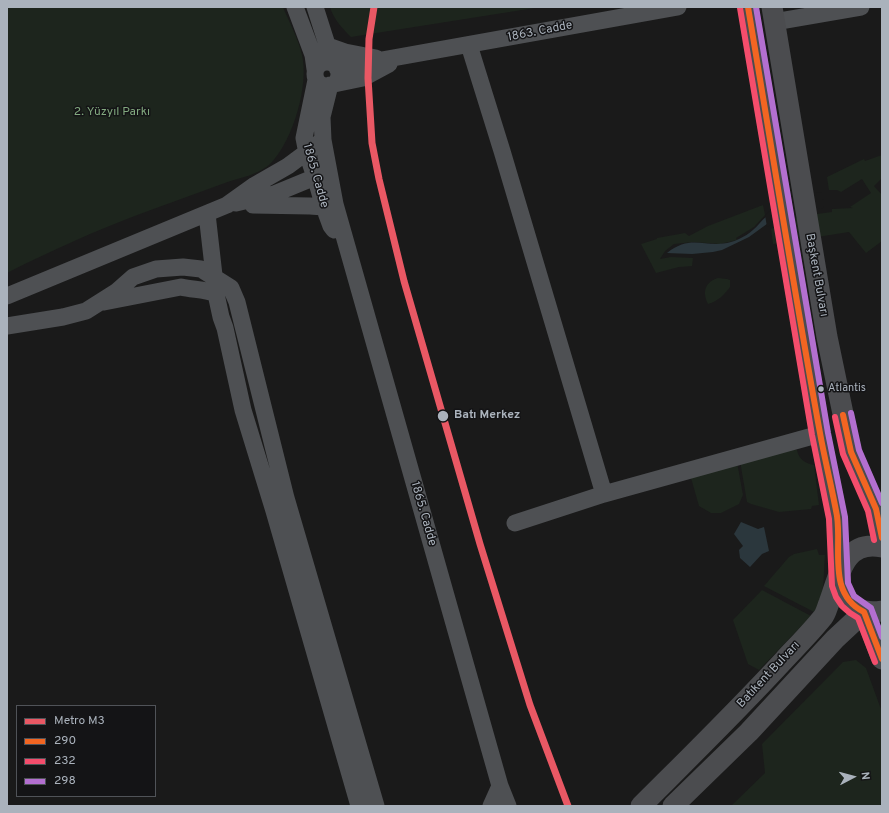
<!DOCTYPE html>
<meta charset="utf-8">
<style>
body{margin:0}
#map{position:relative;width:889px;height:813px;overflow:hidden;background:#1a1a1a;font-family:Overpass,sans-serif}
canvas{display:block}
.frame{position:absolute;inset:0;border:8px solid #aab2bc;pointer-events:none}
.legend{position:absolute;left:16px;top:705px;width:140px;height:92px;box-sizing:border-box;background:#141416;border:1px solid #505358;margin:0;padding:5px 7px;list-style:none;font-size:12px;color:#aab2bc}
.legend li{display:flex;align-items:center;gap:8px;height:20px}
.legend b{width:20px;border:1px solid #505358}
.north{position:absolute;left:833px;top:757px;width:40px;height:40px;-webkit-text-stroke:3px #141416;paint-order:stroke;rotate:84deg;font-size:11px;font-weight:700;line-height:16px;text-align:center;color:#aab2bc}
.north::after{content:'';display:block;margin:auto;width:14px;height:18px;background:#aab2bc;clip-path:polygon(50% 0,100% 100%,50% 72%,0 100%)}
</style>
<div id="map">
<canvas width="889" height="813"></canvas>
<div class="frame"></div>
<ul class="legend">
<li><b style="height:5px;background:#e95864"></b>Metro M3</li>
<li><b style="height:5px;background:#f26522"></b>290</li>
<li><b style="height:5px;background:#f44d6c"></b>232</li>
<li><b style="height:5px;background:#b36fd0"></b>298</li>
</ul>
<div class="north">N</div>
</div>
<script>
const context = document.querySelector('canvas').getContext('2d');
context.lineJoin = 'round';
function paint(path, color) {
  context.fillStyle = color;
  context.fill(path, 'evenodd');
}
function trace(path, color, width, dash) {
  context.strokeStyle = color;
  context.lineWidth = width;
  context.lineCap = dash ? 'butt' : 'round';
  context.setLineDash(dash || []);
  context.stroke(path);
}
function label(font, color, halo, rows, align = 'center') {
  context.font = font + ' Overpass,sans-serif';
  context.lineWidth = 3;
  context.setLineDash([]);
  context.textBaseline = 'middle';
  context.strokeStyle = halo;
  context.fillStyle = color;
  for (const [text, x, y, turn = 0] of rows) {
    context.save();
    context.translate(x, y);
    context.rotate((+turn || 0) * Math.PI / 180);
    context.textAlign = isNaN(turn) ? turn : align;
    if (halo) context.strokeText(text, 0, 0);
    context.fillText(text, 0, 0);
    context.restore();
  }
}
paint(new Path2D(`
 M 7,7 L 283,7 C 289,22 298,38 302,55 C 309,86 293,139 272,162 C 260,175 238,178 222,184 C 195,194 167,204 140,214 C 95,231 50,251 7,273 Z
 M 330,7 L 541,7 L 351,37 C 342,28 334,20 330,7 Z
 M 882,155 L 882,178 L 874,186 L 882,195 L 882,241 L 866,253 L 849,232 L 773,244 L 771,229 L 801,216 L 832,212 L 832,209 L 853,208 L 850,207 L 871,193 L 862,179 L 841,192 L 837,190 L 829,190 L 827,177 L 864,159 L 865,161 Z
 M 763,205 L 765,215 L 754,227 L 736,238 L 737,240 L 720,244 L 693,242 L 674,244 L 665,251 L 660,259 L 671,257 L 693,258 L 692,266 L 679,267 L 656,273 L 641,244 L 657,239 L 657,238 L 685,233 L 689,236 L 708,226 Z
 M 718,278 L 727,279 L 730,280 L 730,287 C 725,294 717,302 708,304 C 702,292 705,282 718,278 Z
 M 782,450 L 797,450 C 799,460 805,463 814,465 L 819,505 L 812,506 L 811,509 L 779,512 L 751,504 L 747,502 L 740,461 Z
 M 737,462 L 743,495 L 739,504 L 721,513 L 711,513 L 699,506 L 691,478 Z
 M 817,549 L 819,555 L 825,555 C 823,573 826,597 814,612 L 764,586 L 789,557 L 794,554 Z
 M 762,590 L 811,616 L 759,670 L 748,664 L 733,620 Z
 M 856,660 L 866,668 L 882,712 L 882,806 L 731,806 L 765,773 L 762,744 L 843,662 Z`), '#1d251d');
paint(new Path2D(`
 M 811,208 L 771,221 L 749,237 L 722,250 L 713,252 L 692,254 L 667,253 C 692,233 705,249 731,242 C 742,239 752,232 759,224 C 761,222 763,219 766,217 C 770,214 803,209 811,208 Z
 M 741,522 L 758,529 L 764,527 L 769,551 L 762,554 L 750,567 L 740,558 L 739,550 L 743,546 L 734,534 Z`), '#2b373d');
paint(new Path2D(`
 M 820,192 L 822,193 L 824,206 L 823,208 L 793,214 L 767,227 L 765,215 L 772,209 L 798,195 Z`), '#1a1a1a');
trace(new Path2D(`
 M 295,7 L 313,55 L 315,69
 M 315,7 L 331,57
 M 774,22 L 861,7
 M 469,45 L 502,151 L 604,494
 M 328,46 L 345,52 L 376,58
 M315 74a12 12 0 1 1 24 0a12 12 0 1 1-24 0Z
 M 337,68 L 678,7
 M 316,80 L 304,138 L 307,153 L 317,183 L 324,207 L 331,226 L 334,230
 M 334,84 L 363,78 L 389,64
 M 330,85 L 322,117 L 323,140 L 335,204 L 500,786 L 491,806
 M 236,203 L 274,194 L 325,173
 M 253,205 L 310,206 L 324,207
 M 207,214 L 215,284
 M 7,296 L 227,205 L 255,185 L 288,166 L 323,140
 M 104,302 L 181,287 C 193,290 205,289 216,294 L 221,317 L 225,328 L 243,410 L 274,511 L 359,806
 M 7,326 L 63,317 L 86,311 L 116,292 L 133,277 L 156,269 L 183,267 L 201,269 L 231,288 L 237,302 L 286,498 L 376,806
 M 515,523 L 604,494 L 820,434
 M 501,792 L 500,786 L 508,806`), '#4e5053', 17);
trace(new Path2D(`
 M 748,7 L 820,434 L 837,518 L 840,584 C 846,605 860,615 882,611
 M 772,7 L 827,337 L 851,452 L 876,509 L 882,538
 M 864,612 L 882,659
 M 641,806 C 689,758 738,710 784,660 C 797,646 811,632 823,617 C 826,613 827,608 829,603 C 839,576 844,539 882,547
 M 673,806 L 749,732 L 835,639 L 864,612`), '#4b4c4f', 21);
trace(new Path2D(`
 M 748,7 C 772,149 794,291 820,433 C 825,461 832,488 837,516 C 842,549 827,594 864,612 L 882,659
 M 843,415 L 851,452 L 876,509 L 882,538`), '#f26522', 6);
trace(new Path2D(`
 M 740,8 L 812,435 L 829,519 L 832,586 L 836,597 L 842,606 L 850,613 L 858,618 L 875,662
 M 835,417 L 843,454 L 868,511 L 874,540`), '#f44d6c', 6);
trace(new Path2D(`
 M 756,7 L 828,433 L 845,517 L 848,583 L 854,596 L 871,608 L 882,637
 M 851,413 L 859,450 L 882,503`), '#b36fd0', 6);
trace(new Path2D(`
 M 374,7 L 369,39 L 368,78 L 372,143 L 379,179 L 404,281 L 480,544 L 530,705 L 568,806`), '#e95864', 7);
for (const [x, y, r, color] of [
 [821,389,3.5,"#aab2bc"],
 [443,416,6,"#aab2bc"]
]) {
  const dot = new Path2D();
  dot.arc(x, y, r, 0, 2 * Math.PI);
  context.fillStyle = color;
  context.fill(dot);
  trace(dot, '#141416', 1.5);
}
label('11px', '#aab2bc', '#141416', [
 ["Atlantis",828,389]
], 'left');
label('12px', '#aab2bc', '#141416', [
 ["1863. Cadde",540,32,-11],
 ["1865. Cadde",315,176,74],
 ["Başkent Bulvarı",816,275,80],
 ["1865. Cadde",423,514,74],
 ["Batıkent Bulvarı",769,675,-47]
]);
label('12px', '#82a97f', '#141416', [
 ["2. Yüzyıl Parkı",112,113]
]);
label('bold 12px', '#aab2bc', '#141416', [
 ["Batı Merkez",454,416]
], 'left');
</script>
